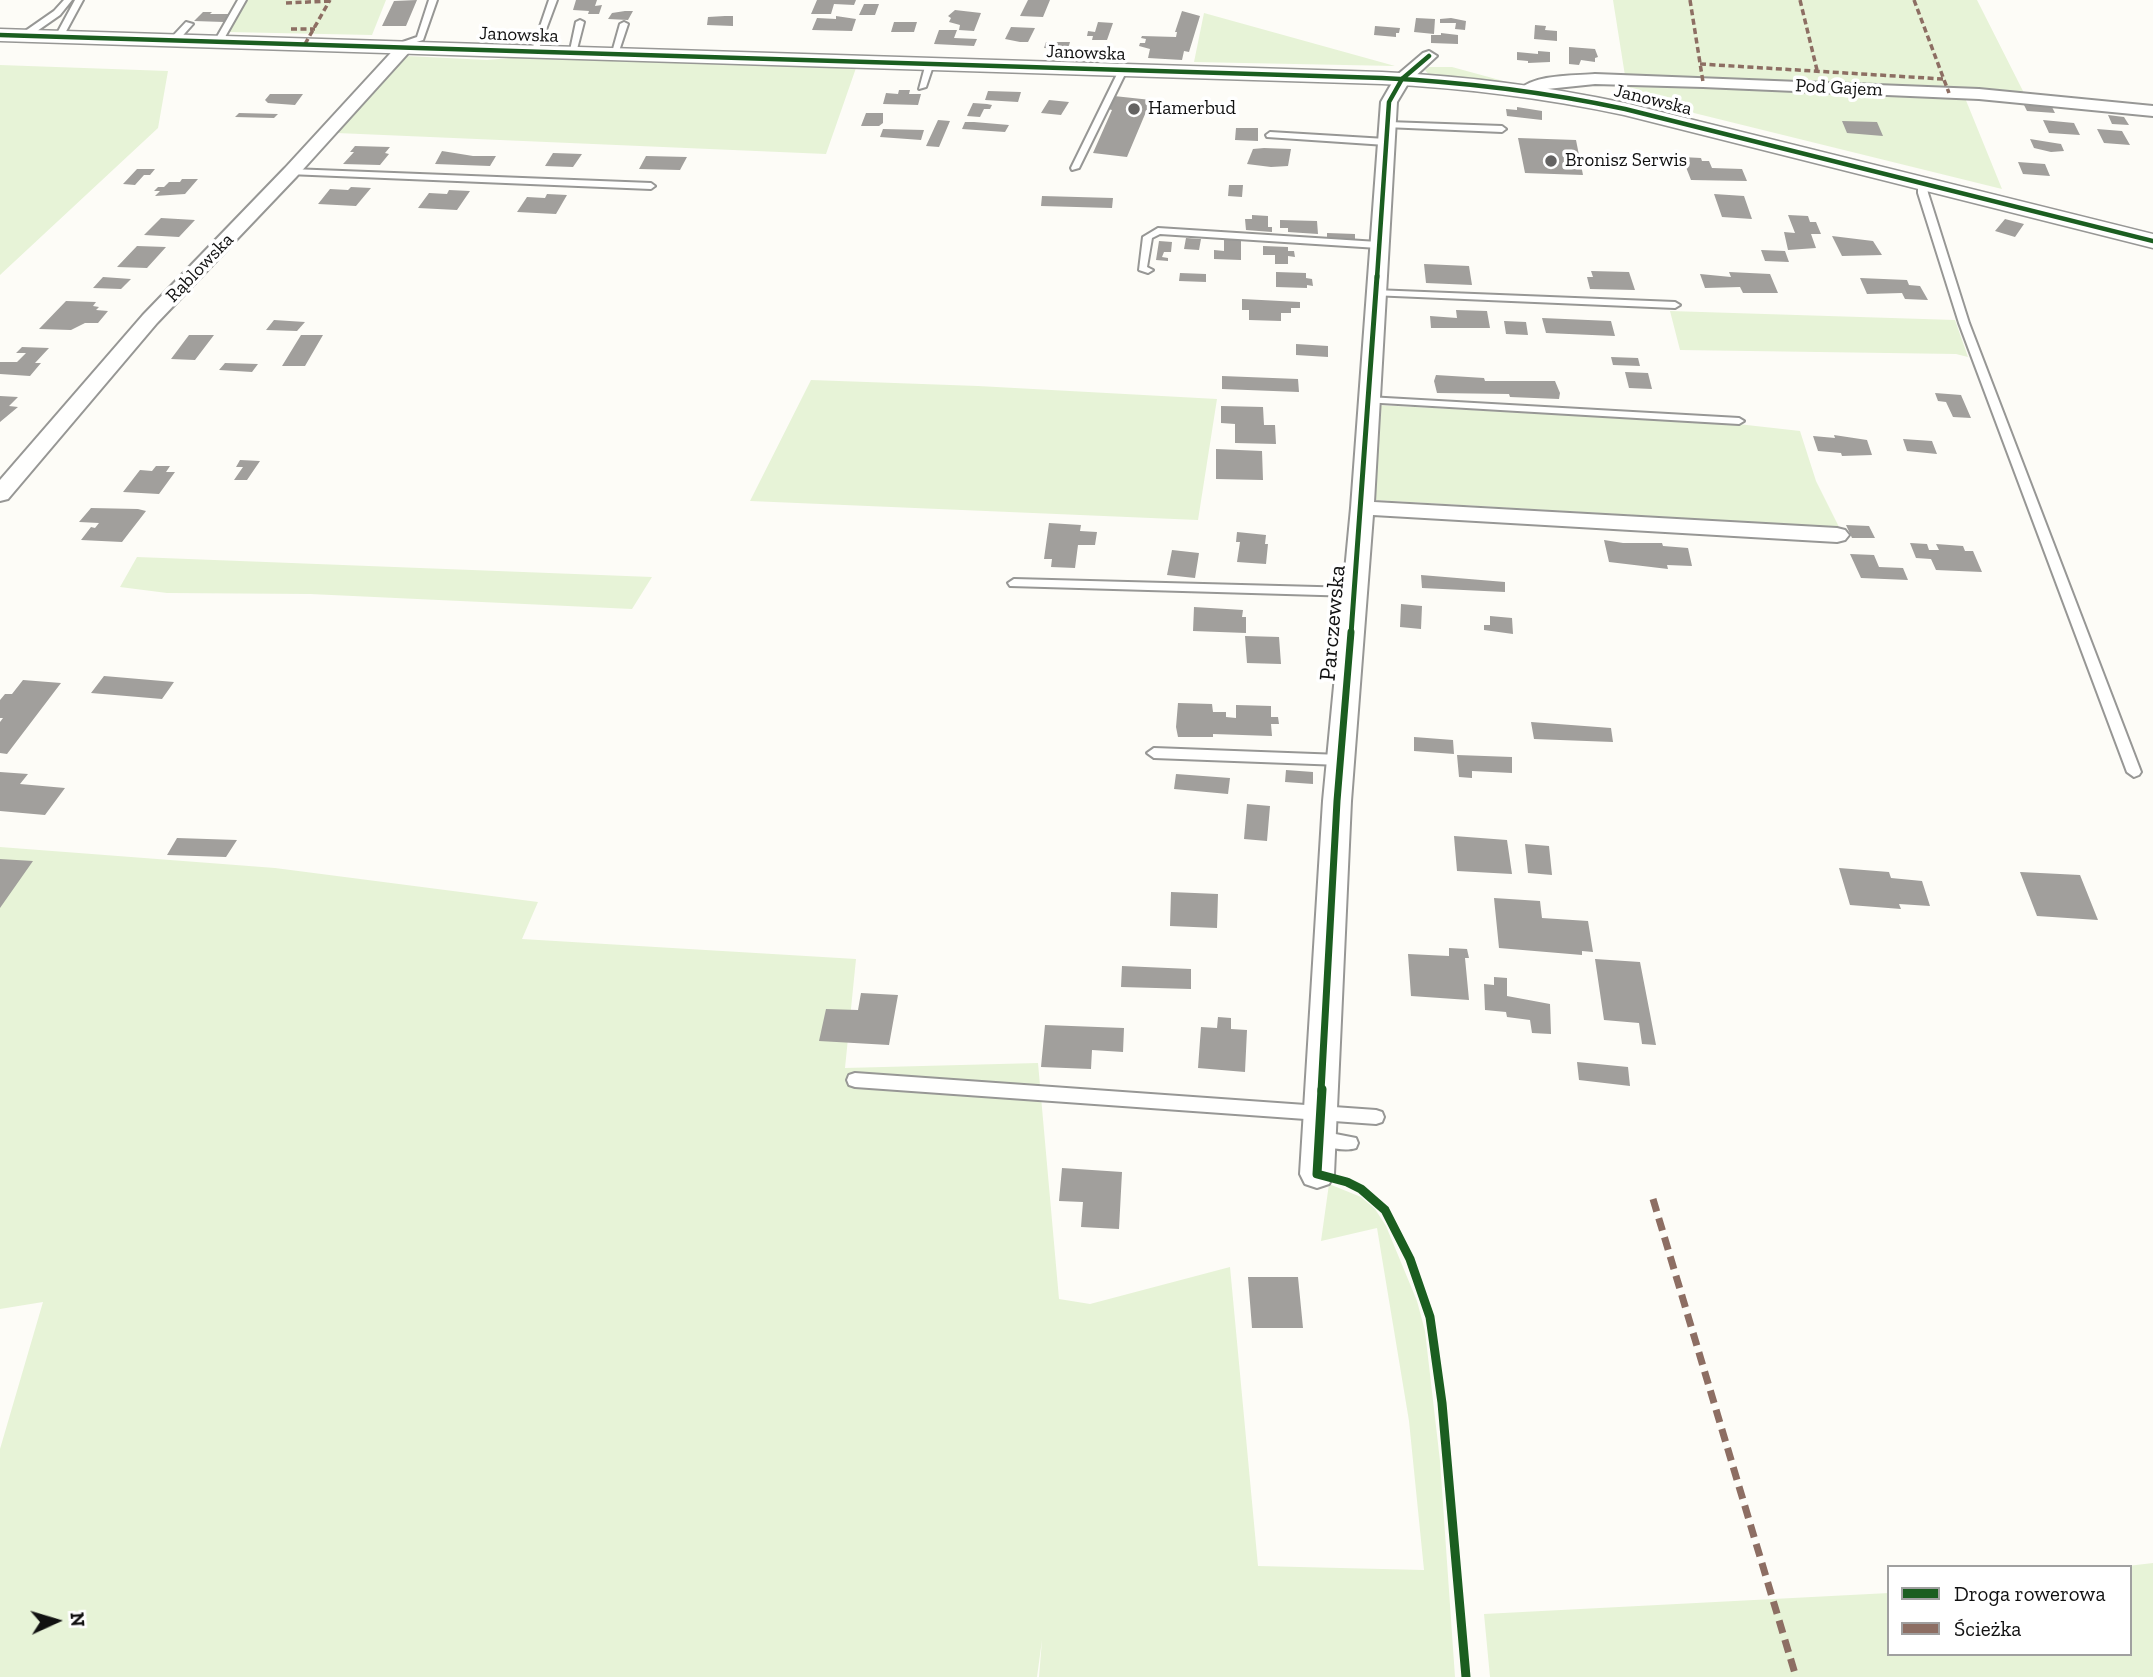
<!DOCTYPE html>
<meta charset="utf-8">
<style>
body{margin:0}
#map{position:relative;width:2153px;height:1677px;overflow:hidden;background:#fdfcf7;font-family:"Zilla Slab",serif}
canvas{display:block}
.legend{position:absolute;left:1887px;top:1565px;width:245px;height:91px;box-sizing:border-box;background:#fff;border:2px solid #a0a0a0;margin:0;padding:9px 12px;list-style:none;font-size:21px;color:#111}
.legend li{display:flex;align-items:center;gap:14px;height:35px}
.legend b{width:35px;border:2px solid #a0a0a0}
.north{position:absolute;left:21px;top:1586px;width:70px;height:70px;-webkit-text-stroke:5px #fff;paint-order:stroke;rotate:86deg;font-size:19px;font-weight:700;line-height:28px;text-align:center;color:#111}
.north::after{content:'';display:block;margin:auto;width:24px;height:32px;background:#111;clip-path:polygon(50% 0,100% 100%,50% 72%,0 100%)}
</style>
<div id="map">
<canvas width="2153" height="1677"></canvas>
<ul class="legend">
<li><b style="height:9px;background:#1b5e20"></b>Droga rowerowa</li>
<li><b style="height:9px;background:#8d6e63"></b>Ścieżka</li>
</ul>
<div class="north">N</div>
</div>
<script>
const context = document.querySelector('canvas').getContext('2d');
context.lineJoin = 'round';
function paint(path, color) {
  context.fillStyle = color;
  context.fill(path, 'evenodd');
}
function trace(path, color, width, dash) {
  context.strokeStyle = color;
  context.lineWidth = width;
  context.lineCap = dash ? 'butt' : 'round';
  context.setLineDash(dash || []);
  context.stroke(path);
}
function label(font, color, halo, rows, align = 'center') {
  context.font = font + ' "Zilla Slab",serif';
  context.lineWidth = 7;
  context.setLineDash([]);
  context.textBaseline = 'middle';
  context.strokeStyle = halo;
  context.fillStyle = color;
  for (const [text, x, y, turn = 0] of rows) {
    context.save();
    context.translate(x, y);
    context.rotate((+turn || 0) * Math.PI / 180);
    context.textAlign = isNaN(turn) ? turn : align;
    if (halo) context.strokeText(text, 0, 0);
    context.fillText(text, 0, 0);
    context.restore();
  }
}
paint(new Path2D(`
 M 247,0 L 386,0 L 372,35 L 228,32 Z
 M 1613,0 L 1977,0 L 2025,95 L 1963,93 L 2002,189 L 1621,95 L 1626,82 Z
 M 1204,13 L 1395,66 L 1194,62 Z
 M 407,56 L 487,60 L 524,57 L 856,68 L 826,154 L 337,133 Z
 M 0,65 L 168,71 L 158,128 L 0,275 Z
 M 1429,67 L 1452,67 L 1507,82 L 1429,75 L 1425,70 Z
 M 1670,311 L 1955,320 L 1968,357 L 1956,354 L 1680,350 Z
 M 811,380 L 978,386 L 1217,399 L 1198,520 L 750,501 Z
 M 1376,405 L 1738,424 L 1800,431 L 1816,481 L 1839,527 L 1375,500 Z
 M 137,557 L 652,577 L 632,609 L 310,594 L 167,593 L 120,587 Z
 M 0,847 L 275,868 L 538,902 L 522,939 L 856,959 L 845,1068 L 1038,1063 L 1059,1299 L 1090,1304 L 1230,1267 L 1258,1566 L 1424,1570 L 1409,1421 L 1377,1228 L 1321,1241 L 1329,1184 L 1361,1197 L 1375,1209 L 1386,1226 L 1417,1301 L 1425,1331 L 1440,1461 L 1455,1677 L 1039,1677 L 1042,1640 L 1037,1677 L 0,1677 L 0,1449 L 43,1302 L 0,1309 Z
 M 2153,1563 L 2153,1677 L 1490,1677 L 1484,1614 L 1889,1593 L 1889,1654 L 2130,1654 L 2130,1567 L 2119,1567 Z`), '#e7f3d7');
paint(new Path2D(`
 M 417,0 L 406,26 L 382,26 L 394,1 Z
 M 576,0 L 597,0 L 595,6 L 602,5 L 599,14 L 588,14 L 589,11 L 573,10 Z
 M 817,0 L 856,0 L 854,5 L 834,4 L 831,14 L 811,14 Z
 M 1028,0 L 1050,0 L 1043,17 L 1020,16 Z
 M 864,4 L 879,4 L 875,15 L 859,15 Z
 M 955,10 L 981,13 L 974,31 L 959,30 L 960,25 L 949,22 L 951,18 L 948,16 Z
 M 625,11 L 633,11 L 628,20 L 608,19 L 612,13 Z
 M 1182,11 L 1200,16 L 1189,52 L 1184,51 L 1182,60 L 1148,58 L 1150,49 L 1139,46 L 1140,43 L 1145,43 L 1146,39 L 1141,38 L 1142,36 L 1176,37 L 1177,32 L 1175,32 Z
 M 203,12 L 212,12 L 210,14 L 231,14 L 224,22 L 194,21 Z
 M 725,16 L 733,16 L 733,26 L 707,25 L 708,17 Z
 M 836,16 L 856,19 L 852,31 L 812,30 L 817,18 L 836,19 Z
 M 1416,18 L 1435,19 L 1434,34 L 1414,32 Z
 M 1451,18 L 1466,21 L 1465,30 L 1455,29 L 1456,23 L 1440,23 L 1440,19 Z
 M 894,22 L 917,22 L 914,32 L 891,32 Z
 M 1098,22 L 1113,23 L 1107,40 L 1092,40 L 1093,36 L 1087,36 L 1088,31 L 1095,32 Z
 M 1535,25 L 1546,26 L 1545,30 L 1557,31 L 1557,41 L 1534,39 Z
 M 1375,26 L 1400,28 L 1399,33 L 1396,33 L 1396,37 L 1374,35 Z
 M 1011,27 L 1035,28 L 1028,42 L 1020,42 L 1005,39 Z
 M 939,30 L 957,30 L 954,38 L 977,39 L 974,46 L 934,44 Z
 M 1441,33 L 1458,35 L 1458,44 L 1431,43 L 1431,35 L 1441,35 Z
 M 1046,42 L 1070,42 L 1068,49 L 1044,48 Z
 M 1569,47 L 1595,49 L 1598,57 L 1595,58 L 1595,62 L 1581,60 L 1579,65 L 1569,64 Z
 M 1538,51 L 1550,52 L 1550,62 L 1528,63 L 1528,61 L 1517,60 L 1517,52 L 1538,54 Z
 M 899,90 L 910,90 L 909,94 L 921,94 L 918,105 L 883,104 L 886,93 L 898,94 Z
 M 988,91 L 1021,92 L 1018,102 L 985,100 Z
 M 270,94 L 303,94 L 295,105 L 268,103 L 265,100 Z
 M 1114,96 L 1151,100 L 1127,157 L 1093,153 L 1112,110 L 1108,109 Z
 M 1049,100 L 1069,102 L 1061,115 L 1041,113 Z
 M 973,103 L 987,104 L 992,105 L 990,109 L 984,109 L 980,117 L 967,116 Z
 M 2024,105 L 2052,107 L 2055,113 L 2027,111 Z
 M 1517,107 L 1542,111 L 1542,120 L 1507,116 L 1506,109 L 1517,110 Z
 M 239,113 L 278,114 L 274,118 L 235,117 Z
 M 866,113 L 883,113 L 883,123 L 879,126 L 861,126 Z
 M 2108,115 L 2124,117 L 2129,125 L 2112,124 Z
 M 938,120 L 950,121 L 939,147 L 926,146 Z
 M 2043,120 L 2074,123 L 2080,135 L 2049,133 Z
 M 1842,121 L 1877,122 L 1883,136 L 1847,133 Z
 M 965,122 L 974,122 L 1009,125 L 1005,132 L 962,129 Z
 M 1236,128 L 1258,128 L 1258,141 L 1235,140 Z
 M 883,129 L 924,130 L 921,140 L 880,137 Z
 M 2097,129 L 2122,131 L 2130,145 L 2104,143 Z
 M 1518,138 L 1576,140 L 1583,175 L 1525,173 Z
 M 2030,139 L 2061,144 L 2064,151 L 2051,152 L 2034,148 Z
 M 355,146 L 390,147 L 385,153 L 389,154 L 380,165 L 343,164 L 354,152 L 350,152 Z
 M 1264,148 L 1291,149 L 1288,166 L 1271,167 L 1247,164 L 1253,149 Z
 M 442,151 L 473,156 L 496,156 L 490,166 L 435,164 Z
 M 553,153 L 582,154 L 573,167 L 545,166 Z
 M 646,156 L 687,157 L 680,170 L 639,169 Z
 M 1682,157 L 1701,158 L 1702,161 L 1709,161 L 1712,168 L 1742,169 L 1747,181 L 1691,180 Z
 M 2018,162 L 2045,164 L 2050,176 L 2023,174 Z
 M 137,169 L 155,169 L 150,175 L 144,175 L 135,185 L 123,184 Z
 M 182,179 L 198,179 L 185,194 L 155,196 L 160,191 L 154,191 L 158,187 L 164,187 L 169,182 L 180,182 Z
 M 1229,185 L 1243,185 L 1242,197 L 1228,196 Z
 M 351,187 L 371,188 L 356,206 L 318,204 L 330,189 L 348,190 Z
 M 449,190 L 470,191 L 457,210 L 418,208 L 429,193 L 447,194 Z
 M 547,194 L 567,195 L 556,214 L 517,212 L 527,197 L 545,198 Z
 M 1714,194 L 1744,196 L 1752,219 L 1722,217 Z
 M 1042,196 L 1113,198 L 1112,208 L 1041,206 Z
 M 1252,215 L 1268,216 L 1268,227 L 1272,227 L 1272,232 L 1246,230 L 1245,219 L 1252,219 Z
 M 1788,215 L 1808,216 L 1810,222 L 1816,222 L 1821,234 L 1811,234 L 1816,248 L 1788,250 L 1784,232 L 1795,233 Z
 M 161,218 L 195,220 L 179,237 L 144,235 Z
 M 2005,219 L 2024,224 L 2015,237 L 1995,231 Z
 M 1280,220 L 1317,221 L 1318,234 L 1288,232 L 1288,228 L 1280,228 Z
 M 1327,233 L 1355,234 L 1355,240 L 1327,239 Z
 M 1832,236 L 1873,241 L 1882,255 L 1842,256 Z
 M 1186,238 L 1201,239 L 1199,250 L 1184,249 Z
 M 1224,240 L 1241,240 L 1241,260 L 1214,259 L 1214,250 L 1224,251 Z
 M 1159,241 L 1172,242 L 1171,252 L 1164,252 L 1162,257 L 1168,258 L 1168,261 L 1156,260 Z
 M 137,246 L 166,247 L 147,268 L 117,267 Z
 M 1263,246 L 1288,247 L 1288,251 L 1294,251 L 1295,257 L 1288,256 L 1288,264 L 1275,264 L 1275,255 L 1263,255 Z
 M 1761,250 L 1785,251 L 1789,262 L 1765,261 Z
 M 1424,264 L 1469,266 L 1472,285 L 1426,283 Z
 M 1591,271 L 1629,272 L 1635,290 L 1590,289 L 1587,277 L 1593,277 Z
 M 1276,272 L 1306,273 L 1306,278 L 1312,279 L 1313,286 L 1307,285 L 1307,288 L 1276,287 Z
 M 1729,272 L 1770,274 L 1778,293 L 1743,293 L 1740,287 L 1705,288 L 1700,274 L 1731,277 Z
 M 1180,273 L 1206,274 L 1206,282 L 1179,281 Z
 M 103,277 L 131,279 L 121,289 L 93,288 Z
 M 1860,278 L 1907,280 L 1909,285 L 1920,286 L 1928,300 L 1905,299 L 1902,293 L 1867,294 Z
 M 1242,299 L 1300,302 L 1300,308 L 1291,308 L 1291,313 L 1281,313 L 1281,321 L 1249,320 L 1249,310 L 1242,310 Z
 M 66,301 L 96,302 L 93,306 L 99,307 L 96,310 L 108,311 L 98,323 L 85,323 L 71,330 L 39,329 Z
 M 1456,310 L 1487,311 L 1490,328 L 1431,328 L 1430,316 L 1457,318 Z
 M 1542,318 L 1611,321 L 1615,336 L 1546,333 Z
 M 274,320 L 305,322 L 297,331 L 266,330 Z
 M 1504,321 L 1526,322 L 1528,335 L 1506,334 Z
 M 189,335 L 214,335 L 195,360 L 171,359 Z
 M 301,335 L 323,335 L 305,366 L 282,366 Z
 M 1296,344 L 1328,346 L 1328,357 L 1296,355 Z
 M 22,347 L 49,348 L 35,363 L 41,363 L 30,376 L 0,374 L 0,362 L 17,362 L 26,353 L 16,353 Z
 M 1611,357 L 1638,358 L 1640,366 L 1613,365 Z
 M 225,363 L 258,364 L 252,372 L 219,370 Z
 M 1625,372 L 1648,373 L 1652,389 L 1629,388 Z
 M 1436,375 L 1484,378 L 1485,381 L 1555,381 L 1560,393 L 1559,399 L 1510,397 L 1509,394 L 1437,393 L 1434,381 Z
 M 1222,376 L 1298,379 L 1299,392 L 1222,389 Z
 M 1935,393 L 1961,395 L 1971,418 L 1953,417 L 1946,402 L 1938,401 Z
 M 0,396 L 18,397 L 9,406 L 18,407 L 0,422 Z
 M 1221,406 L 1263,407 L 1264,425 L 1275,425 L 1276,444 L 1235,443 L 1235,424 L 1221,423 Z
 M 1834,435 L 1867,440 L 1872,455 L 1842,456 L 1841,453 L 1818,451 L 1813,436 L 1835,438 Z
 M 1903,439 L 1932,441 L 1937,454 L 1907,451 Z
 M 1216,449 L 1262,451 L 1263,480 L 1216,479 Z
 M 240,460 L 260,461 L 247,480 L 234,480 L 243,467 L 236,467 Z
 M 156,466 L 170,466 L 166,472 L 175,472 L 159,494 L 123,492 L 140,470 L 152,471 Z
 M 91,508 L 138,509 L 146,511 L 122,542 L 81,540 L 91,527 L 95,528 L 99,523 L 79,522 Z
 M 1049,523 L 1081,525 L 1080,531 L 1097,532 L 1095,545 L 1078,545 L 1075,568 L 1051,567 L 1052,559 L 1044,559 Z
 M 1846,525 L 1869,526 L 1875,538 L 1852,538 Z
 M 1237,532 L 1266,535 L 1265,544 L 1268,544 L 1266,564 L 1237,562 L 1240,542 L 1236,542 Z
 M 1604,540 L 1623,543 L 1662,543 L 1663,546 L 1688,548 L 1692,566 L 1667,565 L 1668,569 L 1609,562 Z
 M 1910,543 L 1927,544 L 1929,550 L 1939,550 L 1936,544 L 1963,546 L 1965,551 L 1973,551 L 1982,572 L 1936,570 L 1931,559 L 1916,558 Z
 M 1172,550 L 1199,553 L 1195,578 L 1167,575 Z
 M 1850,554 L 1874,555 L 1879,567 L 1903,568 L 1908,580 L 1861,578 Z
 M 1421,575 L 1505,582 L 1505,592 L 1422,588 Z
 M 1401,604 L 1422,606 L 1421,629 L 1400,627 Z
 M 1194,607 L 1243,610 L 1242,617 L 1246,617 L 1246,633 L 1193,631 Z
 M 1490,616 L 1512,618 L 1513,634 L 1484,630 L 1484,625 L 1490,625 Z
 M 1245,636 L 1279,637 L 1281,664 L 1247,663 Z
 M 104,676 L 174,682 L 162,699 L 91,693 Z
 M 23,680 L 61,683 L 7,754 L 0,753 L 0,722 L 3,718 L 0,718 L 0,700 L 5,694 L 12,694 Z
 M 1178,703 L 1212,704 L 1213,712 L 1226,712 L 1226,717 L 1236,718 L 1236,705 L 1271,706 L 1271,717 L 1278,717 L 1279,724 L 1271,724 L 1272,736 L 1213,734 L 1213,737 L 1178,737 L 1176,727 Z
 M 1531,722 L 1611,728 L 1613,742 L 1534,739 Z
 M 1414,737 L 1453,740 L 1454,754 L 1414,751 Z
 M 1457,755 L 1512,757 L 1512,773 L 1472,771 L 1472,778 L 1459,777 Z
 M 1286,770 L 1313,772 L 1313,784 L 1285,782 Z
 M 0,772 L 28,774 L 20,784 L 65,788 L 45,815 L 0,811 Z
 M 1176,774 L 1230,778 L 1228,794 L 1174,789 Z
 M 1247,804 L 1270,806 L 1267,841 L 1244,839 Z
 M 1454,836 L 1507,840 L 1512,874 L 1457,871 Z
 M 177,838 L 237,840 L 226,857 L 167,855 Z
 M 1525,844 L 1549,846 L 1552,875 L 1528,873 Z
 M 0,859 L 33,861 L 0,908 Z
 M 1839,868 L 1889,872 L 1891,878 L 1922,881 L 1930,906 L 1899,904 L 1901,909 L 1850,905 Z
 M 2020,872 L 2080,875 L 2098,920 L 2037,916 Z
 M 1171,892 L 1218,894 L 1217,928 L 1170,926 Z
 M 1494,898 L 1540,901 L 1542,918 L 1588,921 L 1593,952 L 1582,951 L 1582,955 L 1499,948 Z
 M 1449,948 L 1467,949 L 1469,958 L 1465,958 L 1469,1000 L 1411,996 L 1408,954 L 1449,956 Z
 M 1595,959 L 1640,962 L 1656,1045 L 1642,1044 L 1639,1023 L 1604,1020 Z
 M 1122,966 L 1191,969 L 1191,989 L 1121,987 Z
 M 1494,977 L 1507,978 L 1507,996 L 1550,1004 L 1551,1034 L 1532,1033 L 1530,1020 L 1507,1017 L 1506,1012 L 1485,1010 L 1484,984 L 1494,985 Z
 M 861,993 L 898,995 L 889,1045 L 819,1041 L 826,1009 L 858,1010 Z
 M 1218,1017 L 1231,1018 L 1231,1029 L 1247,1030 L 1245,1072 L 1198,1068 L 1201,1027 L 1217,1028 Z
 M 1045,1025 L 1124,1028 L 1123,1052 L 1092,1050 L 1091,1069 L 1041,1067 Z
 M 1577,1062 L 1628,1067 L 1630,1086 L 1579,1080 Z
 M 1062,1168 L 1122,1172 L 1119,1229 L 1081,1227 L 1083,1202 L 1059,1201 Z
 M 1248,1277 L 1298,1277 L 1303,1328 L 1252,1328 Z`), '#a19f9c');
const service = new Path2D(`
 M 64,0 L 72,0 L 60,15 L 27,38 L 21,38 L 21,34 L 54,11 Z
 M 75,0 L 83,0 L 63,37 L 56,39 L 55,37 Z
 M 238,0 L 246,0 L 221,44 L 215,44 L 214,42 Z
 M 429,0 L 437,0 L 423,40 L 394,49 L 394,45 L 417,37 Z
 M 549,0 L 557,0 L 538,51 L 531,53 Z
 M 580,20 L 584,22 L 576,53 L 569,55 L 576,22 Z
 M 186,22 L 193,24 L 177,42 L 171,42 L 171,38 Z
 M 624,22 L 628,24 L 618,54 L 611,56 L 620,24 Z
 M 930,61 L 934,63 L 926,87 L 919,89 L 926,63 Z
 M 1120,68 L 1127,70 L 1079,168 L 1072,170 L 1071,168 Z
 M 1388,122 L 1502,126 L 1506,129 L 1502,132 L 1385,127 L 1384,125 Z
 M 1270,132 L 1386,139 L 1390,142 L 1386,145 L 1267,137 L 1266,135 Z
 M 291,169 L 651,183 L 655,186 L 651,189 L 288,174 L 288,170 Z
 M 1922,180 L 1926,183 L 1928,193 L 1969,323 L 2141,772 L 2139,775 L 2134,777 L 2127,772 L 1959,323 L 1918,193 L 1918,183 Z
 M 1158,228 L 1378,242 L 1383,245 L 1378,248 L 1160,234 L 1152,238 L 1147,267 L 1153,270 L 1148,273 L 1139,270 L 1143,237 Z
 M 1374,290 L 1675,302 L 1680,305 L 1675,308 L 1371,295 L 1369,293 Z
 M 1368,397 L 1739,418 L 1744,421 L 1739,424 L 1364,402 L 1364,398 Z
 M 1014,579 L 1355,588 L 1361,592 L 1355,596 L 1010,586 L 1008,583 Z
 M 1154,748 L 1341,755 L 1348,760 L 1341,765 L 1154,758 L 1147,753 Z
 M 855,1073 L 1376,1110 L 1382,1112 L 1384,1117 L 1382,1122 L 1376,1124 L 855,1087 L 849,1085 L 847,1080 L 849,1075 Z
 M 1320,1131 L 1356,1138 L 1358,1143 L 1356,1148 C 1344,1152 1326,1147 1314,1143 L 1312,1138 L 1314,1133 Z`);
const minor = new Path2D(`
 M 405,42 L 411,44 L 413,47 L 411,50 L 297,176 L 157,323 L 8,499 L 0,501 L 0,480 L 143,315 L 285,168 L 399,44 Z
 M 1429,51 L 1437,56 L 1409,82 L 1397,102 L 1374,502 L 1837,528 L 1845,530 L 1849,535 L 1845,540 L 1837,542 L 1373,515 L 1351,801 L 1334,1174 L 1329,1184 L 1317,1188 L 1305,1184 L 1300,1174 L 1323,801 L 1351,508 L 1381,102 L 1396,76 L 1423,53 Z
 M 1595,74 L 1979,89 L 2153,106 L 2153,116 L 1979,99 L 1703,87 L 1595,84 L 1547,89 L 1527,95 L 1519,90 C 1535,74 1573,76 1595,74 Z`);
const tertiary = new Path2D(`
 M 0,29 L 1382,72 C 1464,76 1545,86 1625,103 L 2153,234 L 2153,248 L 1624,115 C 1544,98 1464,88 1382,84 L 0,41 Z`);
trace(service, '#979795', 4);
trace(minor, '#979795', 4);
trace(tertiary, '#979795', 3);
paint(service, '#fffffe');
paint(minor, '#fffffe');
paint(tertiary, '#fffffe');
trace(new Path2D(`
 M 1690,0 L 1703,82
 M 1800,0 L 1817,70
 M 1914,0 L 1949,93
 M 286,3 L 330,1
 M 291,29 L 315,29
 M 305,44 L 330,0
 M 1700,64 L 1943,79`), '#8d6e63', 3.5, [6, 3.5]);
trace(new Path2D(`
 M 1653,1199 L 1796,1677`), '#8d6e63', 7, [13, 7]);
trace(new Path2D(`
 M 0,35 L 1382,78 C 1464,82 1545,92 1625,109 L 2153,241
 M 1377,278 L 1389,102 L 1402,79 L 1429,56`), '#1b5e20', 4.5);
trace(new Path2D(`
 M 1351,634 L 1377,276`), '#1b5e20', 5);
trace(new Path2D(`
 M 1321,1091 L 1337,801 L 1351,632`), '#1b5e20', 7);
trace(new Path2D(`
 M 1322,1089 L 1317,1174 L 1347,1182 L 1361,1189 L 1385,1210 L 1410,1259 L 1430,1317 L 1442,1403 L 1466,1677`), '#1b5e20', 9);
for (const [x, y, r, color] of [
 [1134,109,7,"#646362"],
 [1551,161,7,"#646362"]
]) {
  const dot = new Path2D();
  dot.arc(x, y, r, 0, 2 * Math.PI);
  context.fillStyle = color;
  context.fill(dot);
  trace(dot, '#fff', 2.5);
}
label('19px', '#111', '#fff', [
 ["Janowska",519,35,2],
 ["Janowska",1086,53,2],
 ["Pod Gajem",1839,88,3],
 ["Janowska",1653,100,14],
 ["Rąblowska",200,268,-46]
]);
label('19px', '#111', '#fff', [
 ["Hamerbud",1148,109],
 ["Bronisz Serwis",1565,161]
], 'left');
label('23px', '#111', '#fff', [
 ["Parczewska",1333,623,-85]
]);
</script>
